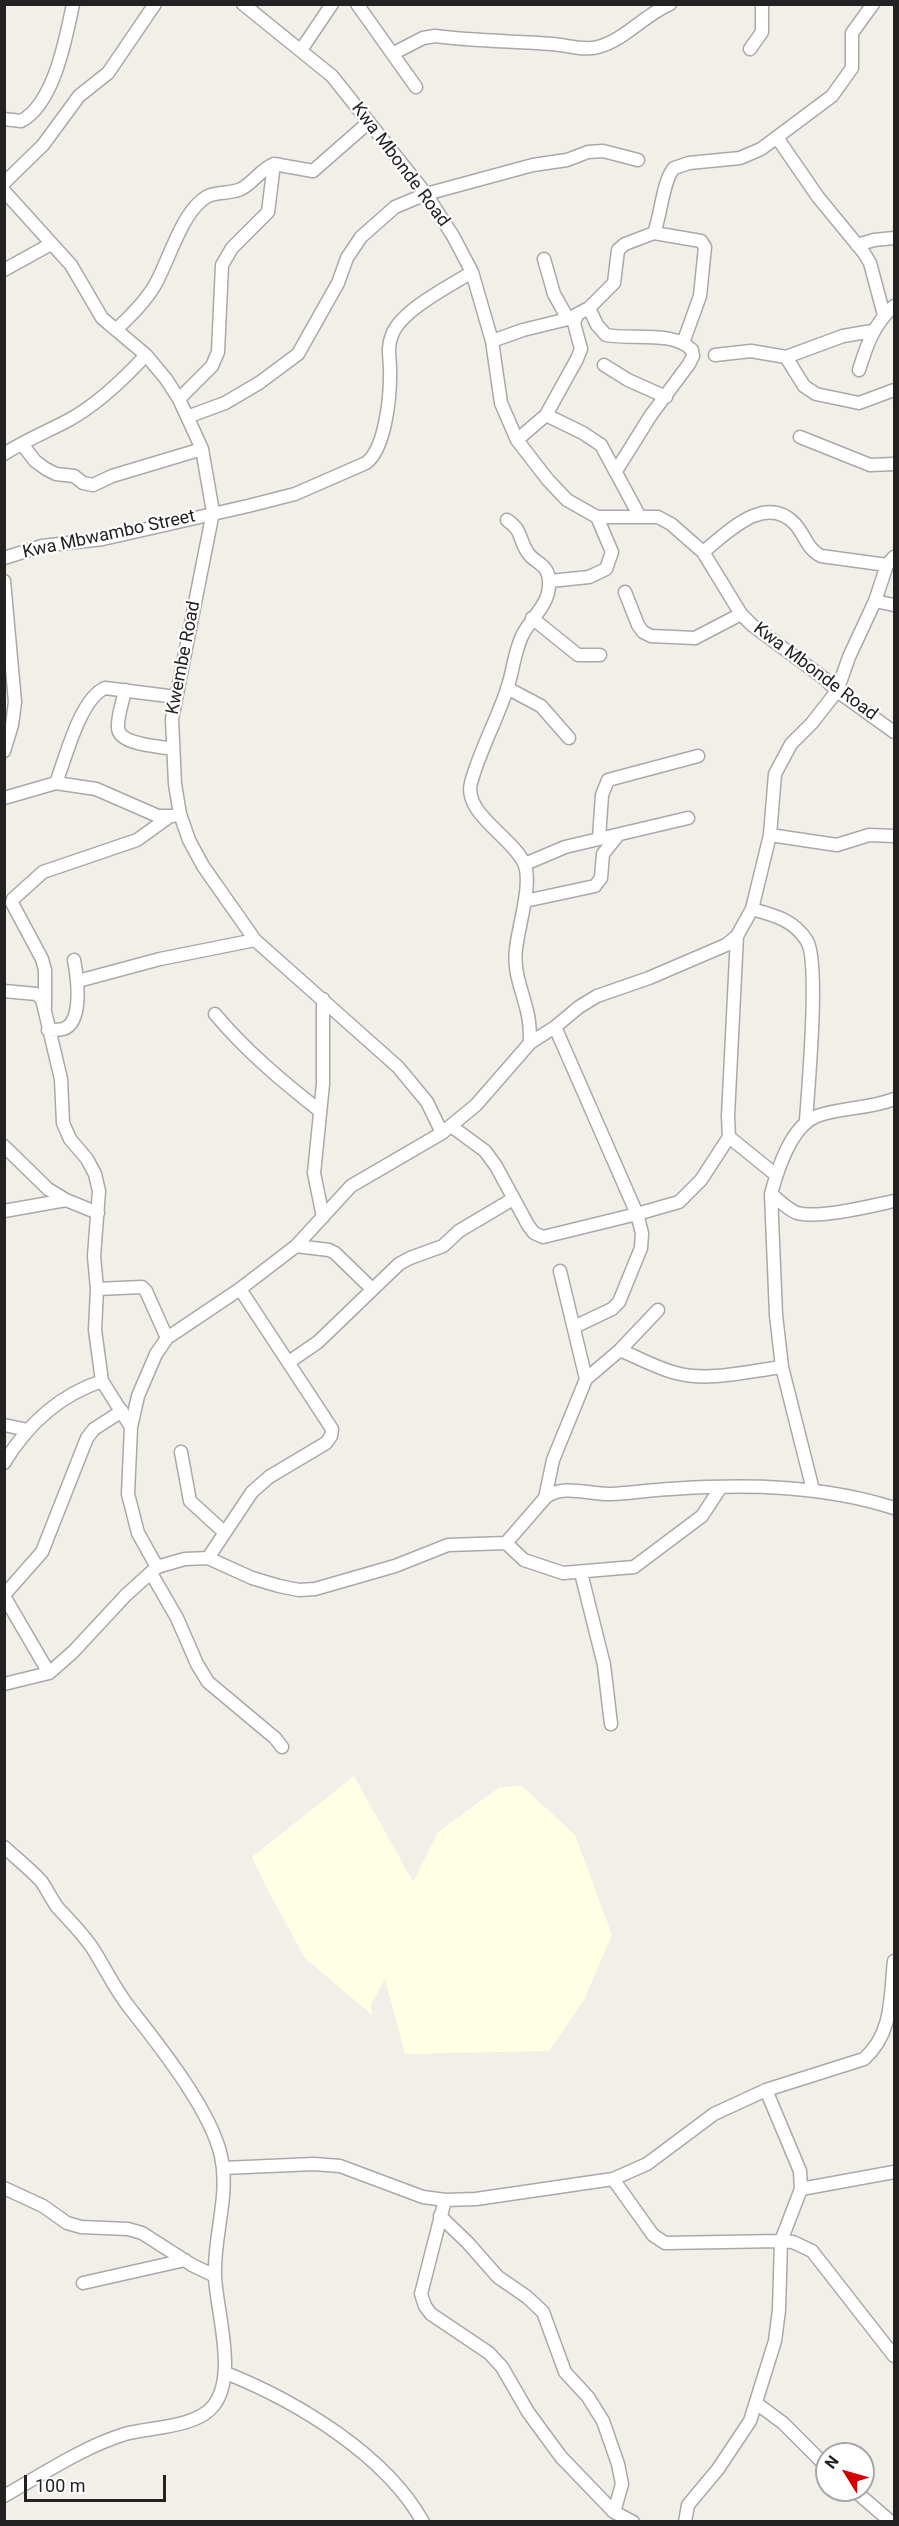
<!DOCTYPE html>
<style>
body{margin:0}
#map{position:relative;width:899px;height:2526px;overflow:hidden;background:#f2efe9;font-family:Roboto,sans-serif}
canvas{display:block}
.frame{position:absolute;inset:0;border:6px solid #222;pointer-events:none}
.north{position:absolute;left:815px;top:2442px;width:60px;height:60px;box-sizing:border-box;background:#fff;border:2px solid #a7a7a7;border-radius:50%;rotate:307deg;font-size:16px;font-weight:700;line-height:24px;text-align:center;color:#222}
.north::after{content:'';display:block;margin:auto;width:21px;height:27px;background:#d40000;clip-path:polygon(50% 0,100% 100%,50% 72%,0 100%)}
.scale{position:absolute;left:24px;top:2475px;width:142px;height:27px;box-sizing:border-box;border:3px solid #222;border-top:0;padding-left:8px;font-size:18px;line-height:21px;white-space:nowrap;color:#222;-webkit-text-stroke:4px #fff;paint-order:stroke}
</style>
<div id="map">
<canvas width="899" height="2526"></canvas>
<div class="frame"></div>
<div class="north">N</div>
<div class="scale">100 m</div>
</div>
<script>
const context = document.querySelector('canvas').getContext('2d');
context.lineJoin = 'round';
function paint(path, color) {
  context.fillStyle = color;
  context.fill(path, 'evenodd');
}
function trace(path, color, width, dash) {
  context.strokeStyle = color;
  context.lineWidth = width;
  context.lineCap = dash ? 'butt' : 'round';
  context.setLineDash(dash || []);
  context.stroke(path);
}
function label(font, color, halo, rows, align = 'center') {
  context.font = font + ' Roboto,sans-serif';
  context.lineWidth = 4.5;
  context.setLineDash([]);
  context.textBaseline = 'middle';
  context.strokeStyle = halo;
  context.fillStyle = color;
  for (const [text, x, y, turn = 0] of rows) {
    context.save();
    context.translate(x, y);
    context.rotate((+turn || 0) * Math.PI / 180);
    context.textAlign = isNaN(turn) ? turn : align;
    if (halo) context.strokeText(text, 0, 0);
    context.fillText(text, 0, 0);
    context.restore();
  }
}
paint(new Path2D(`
 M 354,1776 L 413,1882 L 438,1832 L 500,1787 L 522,1786 L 575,1835 L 612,1935 L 584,2000 L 549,2051 L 405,2054 L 385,1979 L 371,2004 L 372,2015 L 305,1958 L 266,1887 L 252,1857 Z`), '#ffffe5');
const minor = new Path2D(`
 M 243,4 L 332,76 L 426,194 L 453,236 L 472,272 L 492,341 L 501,403 L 517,440 L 548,480 L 567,500 L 597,517 L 658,517 L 671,524 L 703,552 L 741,614 L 752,625 L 825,679 L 837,691 L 894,732
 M 357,4 L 416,87
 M 750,49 L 762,32 L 762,4
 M 301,50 L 332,4
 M 394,53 L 423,38 L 435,36 C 474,41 513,41 552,44 C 567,45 583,51 598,47 C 626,39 644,15 670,4
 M 4,119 L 21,121 C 54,104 66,38 73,4
 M 778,139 L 818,197 L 864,253 L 870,263 L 884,315
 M 4,183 L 43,145 L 79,96 L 108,73 L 155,4
 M 4,191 L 71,265 L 102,318 L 146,355 L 166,379 L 179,399 L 202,449 L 213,512 L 172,719 L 175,784 L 180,814 L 189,840 L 203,866 L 255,940 L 398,1067 L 427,1102 L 442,1133
 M 654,233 L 701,241 L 705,247 L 700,296 L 683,343
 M 857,245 L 874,240 L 894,238
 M 544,259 L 554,294 L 568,319
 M 4,270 L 51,244
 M 589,308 L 597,325 L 606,335 C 631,340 673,330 692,350 L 693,356 L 689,364 L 651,415 L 616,471
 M 116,330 C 130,316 145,302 155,285 C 169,260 180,218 202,200 C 213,190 228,195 241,189 C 253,183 261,169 274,164 L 313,171 L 369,122
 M 492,341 L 523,330 L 568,319 L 589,308 L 614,283 L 618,250 L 625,244 L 654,233 C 661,215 663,180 674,168 L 689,163 L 740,158 L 761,149 L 832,96 L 852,68 L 852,33 L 873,4
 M 715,355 L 751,351 L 786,357 L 843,336 L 872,331
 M 786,357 L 804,386 L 816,394 L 859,403 L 894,390
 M 604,365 L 628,380 L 666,397
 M 859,370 C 867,344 874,324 894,306
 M 179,399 L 212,366 L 218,352 L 222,265 L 232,248 L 268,212 L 274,164
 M 546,415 L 583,433 L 601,445 L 640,517
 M 187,417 L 225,403 L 259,383 L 298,354 L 338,283 L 347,258 L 361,237 L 395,207 L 426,194 L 533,165 L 567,160 L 588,152 L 603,151 L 638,160
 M 800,437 L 870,465 L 894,464
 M 517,440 L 546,415 L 577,359 L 581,349 L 574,323 L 577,315
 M 22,444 L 35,461 L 46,469 L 56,474 L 74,476 L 83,483 L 93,485 L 112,476 L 202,449
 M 4,454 C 24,441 46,432 67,421 C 97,405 123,380 146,355
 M 507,520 C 524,532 518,539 528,553 C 536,565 550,563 549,585 C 549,605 530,619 522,636 C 514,653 513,672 507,689 C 497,720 479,752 471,783 C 463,813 512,837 524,863 C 533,883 518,927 516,949 C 513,972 522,989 527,1011 C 530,1021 530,1032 530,1043
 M 703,552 C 726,534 765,492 795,524 C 805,535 807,549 821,556 L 887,565
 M 4,558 L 42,546 L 103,539 L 248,506 L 295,494 L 366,463 C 385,449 390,399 390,376 C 391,361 386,349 392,335 C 401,310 450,286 472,272
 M 4,581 L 15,702 L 12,725 L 4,751
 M 550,581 L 589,577 L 606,569 L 612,552 L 597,517
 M 625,592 L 638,625 L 643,632 L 651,636 L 695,638 L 741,614
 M 875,601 L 894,605
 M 532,618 L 578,655 L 600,655
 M 507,688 L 541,706 L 569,738
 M 125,690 C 123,702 117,716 118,728 C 119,745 159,746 173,749
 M 56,783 C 66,757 80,699 105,688 L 176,697
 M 4,798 L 56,783 L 96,789 L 158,816 L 173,816
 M 770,835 L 837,845 L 869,835 L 894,836
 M 599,838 L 602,795 L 608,780 L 698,756
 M 525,864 L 565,847 L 688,818
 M 525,901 L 595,886 L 601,878 L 603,854 L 618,835
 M 752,909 C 774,915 794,920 807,941 C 820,963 808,1089 806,1121
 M 737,936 L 728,1116 L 729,1137 L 776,1175
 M 78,981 L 160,959 L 255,940
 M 4,991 L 36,994 L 42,999 L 61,1079 L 63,1123 L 70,1139 L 87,1159 L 95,1174 L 99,1191 L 94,1256 L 97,1289 L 95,1330 L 102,1381 L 131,1427
 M 45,1007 L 45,970 L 42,959 L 12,903 L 13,899 L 43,872 L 137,840 L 169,817
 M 215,1014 C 246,1051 283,1082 320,1111
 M 555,1027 L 637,1214 L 642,1233 L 641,1248 L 619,1302 L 612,1309 L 574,1327
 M 48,1030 C 53,1030 59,1030 63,1029 C 84,1023 77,975 74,960
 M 451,1126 L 485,1151 L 496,1166 L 528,1225 L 534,1233 L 543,1237 L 637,1214 L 679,1202 L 701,1180 L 729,1137
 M 4,1146 L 48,1189 L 66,1200 L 98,1213
 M 771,1194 C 779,1200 787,1209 797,1213 C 819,1219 871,1206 894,1201
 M 4,1211 L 66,1200
 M 323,1217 L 314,1173 L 323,1084 L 323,999
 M 296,1246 L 329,1250 L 335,1253 L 371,1288
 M 560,1271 L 586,1379
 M 97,1289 L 142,1287 L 146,1291 L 167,1338
 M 620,1350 C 639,1358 657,1368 676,1373 C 709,1382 749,1371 782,1367
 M 289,1362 L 318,1342 L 399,1264 L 410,1258 L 443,1246 L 459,1231 L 513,1199
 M 4,1425 L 28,1430
 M 181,1452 L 190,1501 L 224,1532
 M 4,1463 C 27,1425 60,1395 102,1381
 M 813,1490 L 782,1367 L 776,1315 L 771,1194 C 778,1168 791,1126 817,1116 C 842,1107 870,1109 894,1099
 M 545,1498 L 553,1460 L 586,1379 L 620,1350 L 658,1310
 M 506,1543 L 524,1560 L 563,1573 L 634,1567 L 702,1516 L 721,1487
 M 208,1558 L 252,1492 L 269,1477 L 326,1443 L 331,1436 L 332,1429 L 240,1289
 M 157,1567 L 138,1533 L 128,1494 L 131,1427 L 138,1396 L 156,1354 L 167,1338 L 240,1289 L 296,1246 L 351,1186 L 442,1133 L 476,1105 L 530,1043 L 555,1027 L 579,1007 L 597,996 L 649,978 L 726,945 L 737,936 L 752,909 L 770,835 L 775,774 L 791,744 L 812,723 L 837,691 L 849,657 L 875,601 L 887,565 L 894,557
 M 151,1573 L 177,1618 L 197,1664 L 208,1682 L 275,1738 L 282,1747
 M 581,1573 L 604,1665 L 611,1724
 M 4,1595 L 42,1552 L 87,1438 L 94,1429 L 122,1411
 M 4,1596 L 49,1673
 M 4,1684 L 49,1673 L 73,1652 L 126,1595 L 157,1567 L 167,1564 L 185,1559 L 208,1558 L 252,1578 L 279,1586 L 299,1590 L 315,1589 L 395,1566 L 448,1545 L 506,1543 L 545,1498 C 562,1483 590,1495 611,1494 C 631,1493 651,1490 671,1489 C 746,1484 822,1485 894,1508
 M 4,1847 C 16,1858 30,1869 41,1881 C 47,1889 51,1899 58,1908 C 70,1921 83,1934 93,1949 C 105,1968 115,1989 129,2007 C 158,2044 211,2110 221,2156 C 230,2196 213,2237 215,2277 C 217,2313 237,2375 214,2405 C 197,2428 150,2427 125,2434 C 83,2447 43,2474 4,2496
 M 223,2168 L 314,2164 L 340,2166 L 423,2197 L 445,2200 L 476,2199 L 613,2179 L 647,2164 L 714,2114 L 766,2090 L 864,2059 C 893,2033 890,1998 894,1961
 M 613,2179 L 653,2235 L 665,2243 L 781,2241 L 793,2242 L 812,2251 L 894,2356
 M 4,2188 L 43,2206 L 67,2223 L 81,2227 L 128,2229 L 142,2233 L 192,2265 L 215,2276
 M 801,2189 L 894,2172
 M 445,2200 L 421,2294 L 425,2306 L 431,2314 L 489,2353 L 502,2367 L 528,2412 L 561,2457 L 614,2512 L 633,2522
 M 440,2216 L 468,2243 L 498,2277 L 527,2297 L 543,2312 L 565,2372 L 588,2397 L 603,2421 L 618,2464 L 622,2484 L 614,2512
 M 83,2283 L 185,2260
 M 226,2373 C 296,2401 385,2454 423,2522
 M 756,2403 L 783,2423 L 827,2467
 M 854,2490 L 891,2522
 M 685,2522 L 688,2505 L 718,2469 L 750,2421 L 775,2341 L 779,2310 L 781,2241 L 801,2189 L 800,2171 L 766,2090`);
trace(minor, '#a9a9a9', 15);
trace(minor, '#fff', 12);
label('18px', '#222', '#fff', [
 ["Kwa Mbonde Road",400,165,53],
 ["Kwa Mbwambo Street",109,535,-12],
 ["Kwembe Road",184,658,-79],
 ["Kwa Mbonde Road",815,672,37]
]);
</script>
